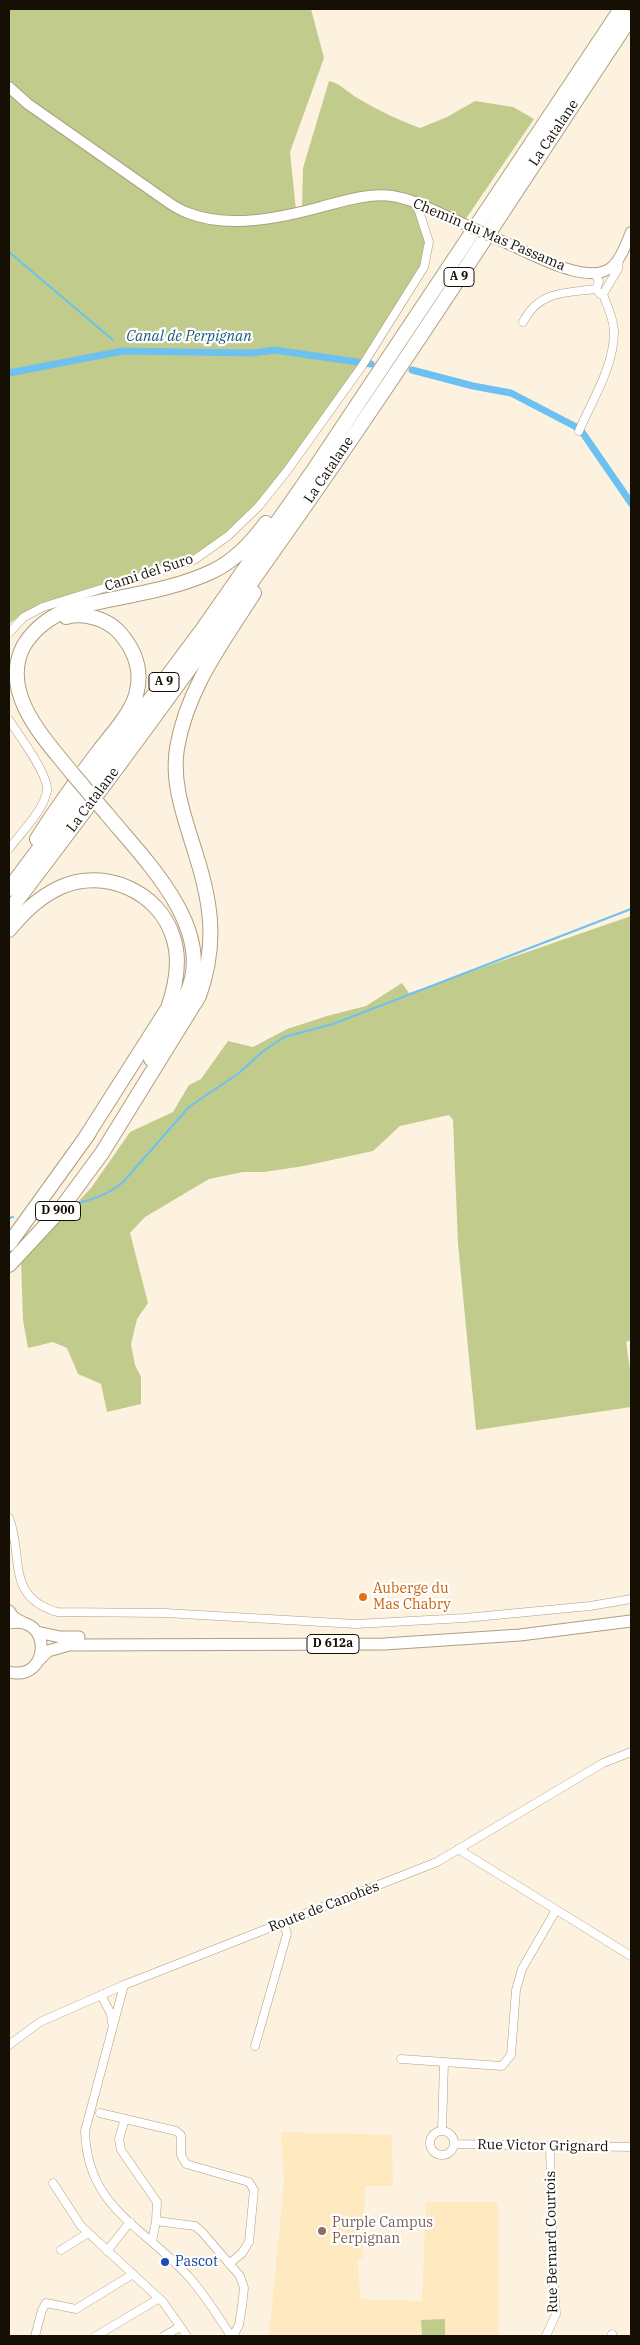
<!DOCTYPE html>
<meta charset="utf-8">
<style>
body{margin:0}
#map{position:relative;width:640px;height:2345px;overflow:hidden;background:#fdf2df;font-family:"IBM Plex Serif",serif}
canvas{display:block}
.frame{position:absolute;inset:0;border:10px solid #150f04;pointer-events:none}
</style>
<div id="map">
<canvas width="640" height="2345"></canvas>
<div class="frame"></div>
</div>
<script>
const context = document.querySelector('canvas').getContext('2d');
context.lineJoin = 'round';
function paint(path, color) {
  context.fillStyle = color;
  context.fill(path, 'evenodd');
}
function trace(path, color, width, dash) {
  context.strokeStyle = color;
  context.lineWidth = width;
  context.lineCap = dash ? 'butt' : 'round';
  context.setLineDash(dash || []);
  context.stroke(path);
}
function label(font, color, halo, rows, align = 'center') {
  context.font = font + ' "IBM Plex Serif",serif';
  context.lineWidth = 4.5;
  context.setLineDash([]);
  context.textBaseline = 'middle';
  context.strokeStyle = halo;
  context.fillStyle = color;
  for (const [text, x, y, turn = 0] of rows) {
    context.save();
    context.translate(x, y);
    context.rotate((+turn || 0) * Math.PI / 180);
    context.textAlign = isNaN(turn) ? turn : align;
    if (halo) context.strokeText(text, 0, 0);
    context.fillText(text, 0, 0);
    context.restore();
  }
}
paint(new Path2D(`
 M 281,2132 L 392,2135 L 393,2186 L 365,2186 L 363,2259 L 358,2260 L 360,2299 L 422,2301 L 426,2202 L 498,2202 L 499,2336 L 269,2336 L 284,2182 Z`), '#ffe9c1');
paint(new Path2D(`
 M 9,9 L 311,9 L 324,58 L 290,152 L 296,210 C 244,218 214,224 167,197 L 31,101 L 9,82 Z
 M 329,81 C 341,83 349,94 359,99 C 379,111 399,120 420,128 L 447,117 L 475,101 L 513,107 L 534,119 L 465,220 L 391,192 L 302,209 L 303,168 Z
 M 9,92 L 207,222 L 356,201 L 391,199 L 414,206 L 426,242 L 421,266 L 359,365 L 285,469 L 257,504 L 226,534 L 193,557 L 22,614 L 9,624 Z
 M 631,916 L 631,1340 L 626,1342 L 630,1369 L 631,1369 L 631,1407 L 476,1430 L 458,1244 L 453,1120 L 449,1115 L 400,1126 L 373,1151 L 304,1166 L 264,1172 L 243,1172 L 209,1179 L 145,1217 L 130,1233 L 148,1303 L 137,1319 L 131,1344 L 135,1365 L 141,1377 L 141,1404 L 107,1412 L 101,1384 L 78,1374 L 67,1348 L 53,1342 L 28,1348 L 23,1320 L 21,1262 L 91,1188 L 130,1132 L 173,1112 L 189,1085 L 201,1079 L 228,1041 L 253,1047 L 287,1029 L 327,1016 L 366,1006 L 402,983 L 409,993 Z
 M 445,2319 L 445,2336 L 422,2336 L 421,2320 Z`), '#c1cc8c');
trace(new Path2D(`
 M 9,252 L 113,340
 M 79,1203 C 96,1198 109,1194 123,1182 L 189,1107 L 239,1073 L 262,1052 L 284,1037 L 333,1024 L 631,909
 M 9,1218 L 13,1217`), '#6cc1f1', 2);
trace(new Path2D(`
 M 412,370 L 473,386 L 511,393 L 580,429 L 631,503
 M 9,373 L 123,351 L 253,353 L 274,350 L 371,364`), '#6cc1f1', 7);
const street = new Path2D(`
 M 595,274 L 599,281 L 596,289 L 600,294 L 603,294 L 618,269 L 619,259
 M 523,322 C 539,291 564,293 596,289
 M 579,431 C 592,400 614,367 614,332 C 614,319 607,306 603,294
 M 9,633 L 24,617 L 43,607 L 194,560 L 228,536 L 259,506 L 287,471 L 362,366 L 424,267 L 429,242 L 416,202
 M 9,720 C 18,734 49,775 47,791 C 43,812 21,832 9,849
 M 9,1518 C 24,1556 5,1597 57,1612 L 165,1613 L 356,1624 L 465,1618 L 590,1606 L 631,1599
 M 458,1849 L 631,1956
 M 124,1985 L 85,2131 C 87,2208 143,2226 189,2277 C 205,2295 218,2316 231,2336
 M 101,1995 L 111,2014 L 112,2023
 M 9,2045 L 40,2022 L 124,1985 L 437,1862 L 603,1763 L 631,1752
 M 255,2046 L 287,1934 L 285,1927 L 278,1925
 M 401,2059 L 502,2066 L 511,2055 L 516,1990 L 522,1969 L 556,1910
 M 100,2113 L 176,2131 L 181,2135 L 181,2155 L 186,2164 L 249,2182 L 254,2190 L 249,2242 L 242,2253 L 229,2264
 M 125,2119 L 119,2139 L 121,2150 L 157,2202 L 156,2221
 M430 2143a12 12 0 1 1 24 0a12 12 0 1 1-24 0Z
 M 442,2131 L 444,2062
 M 454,2144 L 631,2147
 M 53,2183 L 81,2226 L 163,2302 L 187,2336
 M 152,2242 L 156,2221 L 195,2226 L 202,2232 L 240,2276 L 244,2288 L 242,2306 L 239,2325 L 233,2336
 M 61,2250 L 88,2233
 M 107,2251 L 130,2222
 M 612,2334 L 613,2336
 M 35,2336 L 42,2310 L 46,2303 L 76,2309 L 133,2274
 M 96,2336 L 158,2299
 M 164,2336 L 180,2327
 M 546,2336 L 556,2314 L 553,2274 L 550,2146`);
const secondary = new Path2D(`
 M 9,87 L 28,104 L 165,200 C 172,205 180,210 188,213 C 229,229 280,218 321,207 C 343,201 368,193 392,196 C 411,199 429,208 446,216
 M 513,246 C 536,256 591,287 613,266 C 622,257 626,244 631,232`);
const primary = new Path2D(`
 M 9,1611 L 14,1618 L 22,1622
 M 9,1623 C 53,1614 51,1682 9,1672
 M 37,1632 L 60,1637 L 79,1637
 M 39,1660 L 48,1651 L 69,1645 L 384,1644 L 520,1635 L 631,1621`);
const highway = new Path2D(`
 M 72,773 C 45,739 0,694 23,647 C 32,631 46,620 62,612 C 73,606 87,605 99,602 C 136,594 178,588 213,571 C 234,561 252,542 266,523
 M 106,813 C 142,857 213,925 189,988 C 180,1012 163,1036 151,1059
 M 37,839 C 56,809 77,780 98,752 C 111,735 130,715 136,695 C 143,671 135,650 119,632 C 107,619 84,612 66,617
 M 9,889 L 202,630 L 313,471 L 621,9
 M 9,911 C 103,788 195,663 284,536 C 404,366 516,190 631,17
 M 9,930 C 24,912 39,897 61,887 C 104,868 159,891 173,937 C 181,960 176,985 168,1008 L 84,1140
 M 9,1244 L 89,1133
 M 9,1265 L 60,1210 L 102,1153 L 199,996 C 217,946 212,905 196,855 C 186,821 171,785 177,748 C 187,689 222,643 254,593`);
trace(street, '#af9e7f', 9);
trace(secondary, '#af9e7f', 12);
trace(primary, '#af9e7f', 13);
trace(highway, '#af9e7f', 16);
trace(street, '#fff', 8);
trace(secondary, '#fff', 10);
trace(primary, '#fff', 11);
trace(highway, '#fff', 14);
const secondaryBridge = new Path2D(`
 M 446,216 L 513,246`);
const highwayBridge = new Path2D(`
 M 72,773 L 106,813`);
trace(secondaryBridge, '#af9e7f', 12, []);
trace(highwayBridge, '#af9e7f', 16, []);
trace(secondaryBridge, '#fff', 10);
trace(highwayBridge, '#fff', 14);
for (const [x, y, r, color] of [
 [363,1597,5,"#e8710a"],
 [322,2231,5,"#8d6e63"],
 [165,2262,5,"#1a4fb4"]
]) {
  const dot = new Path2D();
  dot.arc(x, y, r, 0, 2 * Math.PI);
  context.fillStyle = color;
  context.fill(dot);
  trace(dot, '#fff', 2);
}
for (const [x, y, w] of [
 [459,277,30],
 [164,682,30],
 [58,1211,45],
 [333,1644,52]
]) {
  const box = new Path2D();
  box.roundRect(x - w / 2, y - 9.5, w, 19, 4);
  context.fillStyle = '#fff';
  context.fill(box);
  trace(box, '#150f04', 1);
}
label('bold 12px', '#150f04', null, [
 ["A 9",459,277],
 ["A 9",164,682],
 ["D 900",58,1211],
 ["D 612a",333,1644]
]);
label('14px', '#150f04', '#fff', [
 ["La Catalane",554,133,-56],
 ["Chemin du Mas Passama",489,235,23],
 ["La Catalane",329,470,-56],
 ["Cami del Suro",149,573,-18],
 ["La Catalane",93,800,-53],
 ["Route de Canohès",324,1907,-21],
 ["Rue Victor Grignard",543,2146,1],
 ["Rue Bernard Courtois",552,2242,-91]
]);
label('14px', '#c56008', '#fff', [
 ["Auberge du",373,1589],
 ["Mas Chabry",373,1605]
], 'left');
label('14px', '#785e54', '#fff', [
 ["Purple Campus",332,2223],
 ["Perpignan",332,2239]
], 'left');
label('14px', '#164399', '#fff', [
 ["Pascot",175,2262]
], 'left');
label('italic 15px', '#1c5c7d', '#fff', [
 ["Canal de Perpignan",189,337]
]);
</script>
